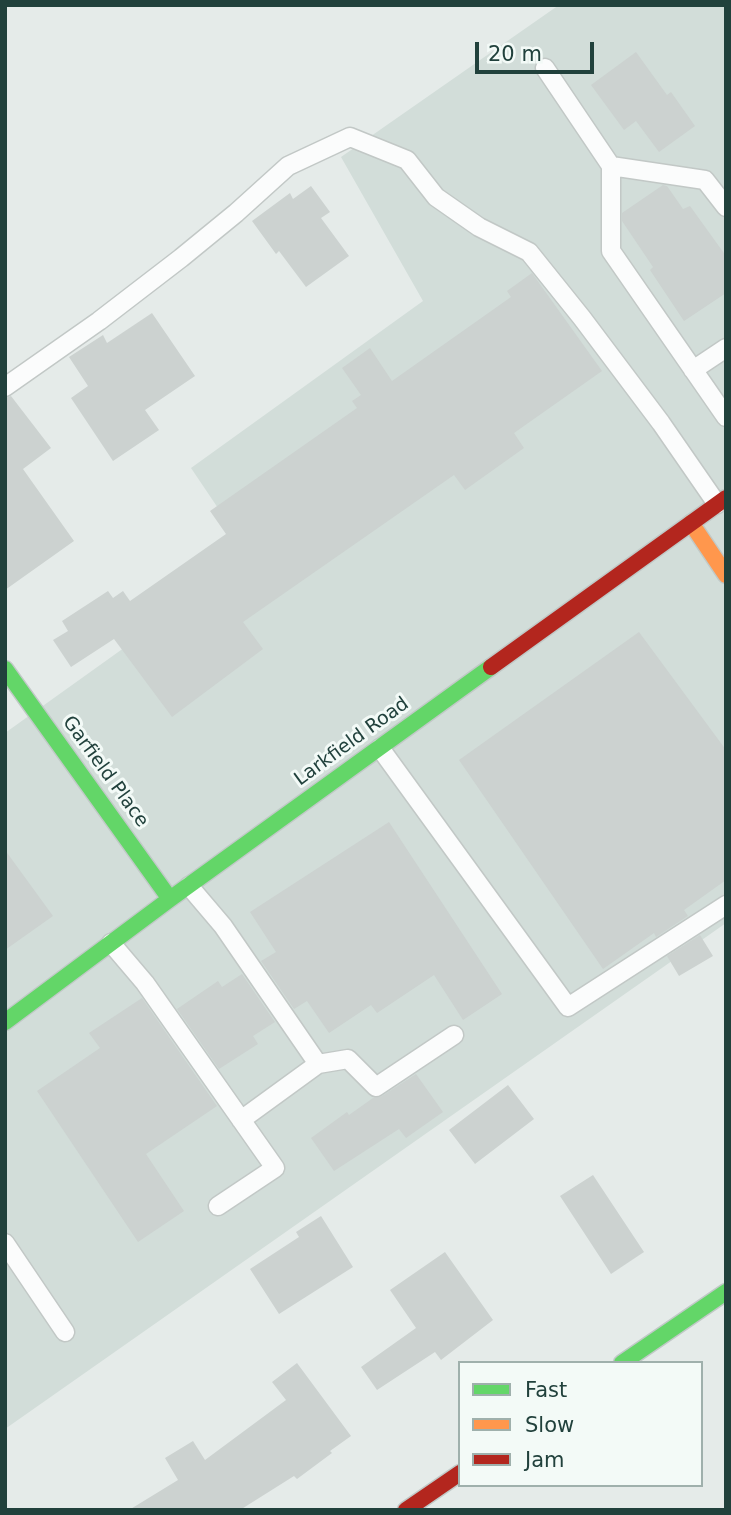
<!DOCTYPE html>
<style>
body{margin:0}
#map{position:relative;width:731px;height:1515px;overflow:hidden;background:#e5ebe9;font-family:"DejaVu Sans",sans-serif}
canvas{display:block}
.frame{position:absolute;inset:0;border:7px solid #21413c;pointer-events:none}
.legend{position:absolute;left:458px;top:1361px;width:245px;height:126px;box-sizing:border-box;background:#f3faf7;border:2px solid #9fb0ac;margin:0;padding:9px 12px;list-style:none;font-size:21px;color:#21413c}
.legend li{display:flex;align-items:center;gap:14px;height:35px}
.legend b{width:35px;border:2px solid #9fb0ac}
.scale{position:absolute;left:475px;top:42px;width:119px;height:32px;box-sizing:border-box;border:4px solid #21413c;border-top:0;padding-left:9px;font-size:21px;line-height:24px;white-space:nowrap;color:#21413c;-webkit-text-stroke:5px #f3faf7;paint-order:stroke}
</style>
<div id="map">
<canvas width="731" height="1515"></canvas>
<div class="frame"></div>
<ul class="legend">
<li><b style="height:9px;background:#63d668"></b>Fast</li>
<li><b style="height:9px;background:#ff974d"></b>Slow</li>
<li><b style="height:9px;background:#b3261e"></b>Jam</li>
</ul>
<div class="scale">20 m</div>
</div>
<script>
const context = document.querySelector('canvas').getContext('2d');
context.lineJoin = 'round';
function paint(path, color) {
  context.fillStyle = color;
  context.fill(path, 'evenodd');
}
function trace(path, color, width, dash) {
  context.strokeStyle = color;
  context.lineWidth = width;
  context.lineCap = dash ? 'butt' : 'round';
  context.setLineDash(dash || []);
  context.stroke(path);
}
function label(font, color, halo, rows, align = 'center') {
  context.font = font + ' "DejaVu Sans",sans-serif';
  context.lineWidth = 6;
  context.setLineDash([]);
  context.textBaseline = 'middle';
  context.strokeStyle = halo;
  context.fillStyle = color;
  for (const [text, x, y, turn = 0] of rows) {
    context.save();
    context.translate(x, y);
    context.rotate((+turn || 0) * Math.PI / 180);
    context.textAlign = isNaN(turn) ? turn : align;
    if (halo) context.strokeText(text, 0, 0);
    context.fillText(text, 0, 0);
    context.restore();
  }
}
paint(new Path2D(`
 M 559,5 L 726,5 L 726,923 L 5,1429 L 5,733 L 251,557 L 191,468 L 423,301 L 341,157 Z`), '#d2ddd9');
paint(new Path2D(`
 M 636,52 L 667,95 L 671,92 L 695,126 L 659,152 L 636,121 L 624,130 L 591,85 Z
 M 663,185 L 667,186 L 683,209 L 690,206 L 726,256 L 726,293 L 684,321 L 650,270 L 653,267 L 622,221 L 622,213 Z
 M 311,186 L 330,212 L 321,218 L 349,256 L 306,287 L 279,251 L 276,254 L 252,221 L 290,193 L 293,199 Z
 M 532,273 L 602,371 L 514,433 L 524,448 L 465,490 L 454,475 L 243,622 L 263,649 L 172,717 L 114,639 L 71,667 L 53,640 L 68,631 L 62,621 L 108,591 L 113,598 L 123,591 L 130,601 L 226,534 L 210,511 L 357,408 L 352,401 L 361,395 L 342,368 L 370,348 L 392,381 L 511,297 L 507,291 Z
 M 152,313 L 195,376 L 145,410 L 159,430 L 113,461 L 71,398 L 88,386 L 69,357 L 103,335 L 107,343 Z
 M 11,396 L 51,448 L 23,469 L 74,541 L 5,590 L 5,398 Z
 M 639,632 L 726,750 L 726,880 L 684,910 L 688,916 L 656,937 L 654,933 L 603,969 L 459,760 Z
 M 389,822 L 502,994 L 463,1020 L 434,975 L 377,1013 L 371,1005 L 329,1033 L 307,1001 L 294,1009 L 261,961 L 276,952 L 250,912 Z
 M 5,850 L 53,916 L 5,950 Z
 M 700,935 L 713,956 L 679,976 L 667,956 Z
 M 242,974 L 275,1022 L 253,1036 L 258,1044 L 219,1069 L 177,1009 L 218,981 L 222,987 Z
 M 142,998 L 217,1106 L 146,1154 L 184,1211 L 138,1242 L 37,1091 L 100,1048 L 89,1033 Z
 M 416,1074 L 443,1112 L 406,1138 L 399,1129 L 334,1171 L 311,1138 L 347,1112 L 349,1115 L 373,1098 L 382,1096 Z
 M 508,1085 L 534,1119 L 475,1164 L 449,1130 Z
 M 593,1175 L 644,1252 L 611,1274 L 560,1196 Z
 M 321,1216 L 353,1267 L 279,1314 L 250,1269 L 299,1237 L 296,1232 Z
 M 445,1252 L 493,1320 L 441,1360 L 435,1352 L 377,1390 L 361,1367 L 416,1328 L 390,1290 Z
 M 297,1363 L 351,1436 L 330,1451 L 332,1453 L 297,1479 L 294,1476 L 240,1510 L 129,1510 L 178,1480 L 165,1458 L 193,1441 L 205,1460 L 286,1400 L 272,1382 Z`), '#ccd2d0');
const lane = new Path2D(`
 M 545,68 L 611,166 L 611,251 L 726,417
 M 611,166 L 705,180 L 726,207
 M 693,370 L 726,348
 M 5,387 L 99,321 L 181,258 L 236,213 L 288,166 L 350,137 L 407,160 L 436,197 L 479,227 L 529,252 L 582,318 L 661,423 L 717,504
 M 380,748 L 568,1007 L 726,905
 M 189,886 L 223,926 L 318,1064 L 348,1059 L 376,1087 L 454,1035
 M 111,943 L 145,983 L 275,1168 L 218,1206
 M 241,1120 L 318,1064
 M 5,1243 L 65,1332`);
const fast = new Path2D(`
 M 5,669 L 170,899
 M 5,1022 L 170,899 L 491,667
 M 622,1363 L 726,1292`);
const slow = new Path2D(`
 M 691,523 L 726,575`);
const jam = new Path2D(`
 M 491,667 L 726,498
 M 406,1510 L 460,1473`);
trace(lane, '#c2c8c6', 21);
trace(fast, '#c1c9c7', 19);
trace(slow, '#c1c9c7', 19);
trace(jam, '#c1c9c7', 19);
trace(lane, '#fbfcfc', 18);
trace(fast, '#63d668', 16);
trace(slow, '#ff974d', 16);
trace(jam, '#b3261e', 16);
label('19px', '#21413c', '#f3faf7', [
 ["Larkfield Road",352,742,-36],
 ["Garfield Place",105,772,54]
]);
</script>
